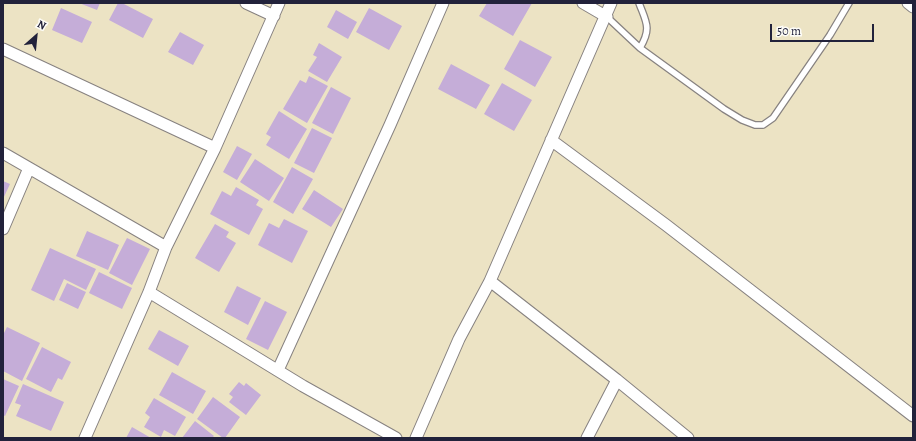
<!DOCTYPE html>
<style>
body{margin:0}
#map{position:relative;width:916px;height:441px;overflow:hidden;background:#ece3c4;font-family:Alegreya,serif}
canvas{display:block}
.frame{position:absolute;inset:0;border:4px solid #22223b;pointer-events:none}
.north{position:absolute;left:16px;top:16px;width:40px;height:40px;-webkit-text-stroke:3px #fdfcf7;paint-order:stroke;rotate:27deg;font-size:11px;font-weight:700;line-height:16px;text-align:center;color:#22223b}
.north::after{content:'';display:block;margin:auto;width:14px;height:18px;background:#22223b;clip-path:polygon(50% 0,100% 100%,50% 72%,0 100%)}
.scale{position:absolute;left:770px;top:24px;width:104px;height:18px;box-sizing:border-box;border:2px solid #22223b;border-top:0;padding-left:5px;font-size:12px;line-height:14px;white-space:nowrap;color:#22223b;-webkit-text-stroke:3px #fdfcf7;paint-order:stroke}
</style>
<div id="map">
<canvas width="916" height="441"></canvas>
<div class="frame"></div>
<div class="north">N</div>
<div class="scale">50 m</div>
</div>
<script>
const context = document.querySelector('canvas').getContext('2d');
context.lineJoin = 'round';
function paint(path, color) {
  context.fillStyle = color;
  context.fill(path, 'evenodd');
}
function trace(path, color, width, dash) {
  context.strokeStyle = color;
  context.lineWidth = width;
  context.lineCap = dash ? 'butt' : 'round';
  context.setLineDash(dash || []);
  context.stroke(path);
}
paint(new Path2D(`
 M 79,3 L 100,3 L 97,10 Z
 M 118,3 L 122,3 L 153,19 L 143,38 L 109,20 Z
 M 487,3 L 532,3 L 513,36 L 479,16 Z
 M 61,8 L 92,22 L 82,43 L 52,30 Z
 M 369,8 L 402,26 L 389,50 L 356,32 Z
 M 336,10 L 357,22 L 348,39 L 327,27 Z
 M 180,32 L 204,45 L 193,65 L 168,52 Z
 M 520,40 L 552,57 L 535,87 L 504,69 Z
 M 319,43 L 342,57 L 327,82 L 308,71 L 317,57 L 313,55 Z
 M 451,64 L 490,85 L 476,109 L 438,89 Z
 M 309,76 L 328,86 L 307,123 L 283,109 L 300,80 L 306,83 Z
 M 502,83 L 532,100 L 514,131 L 484,114 Z
 M 331,87 L 351,98 L 333,134 L 312,123 Z
 M 279,111 L 307,129 L 289,159 L 266,145 L 271,137 L 266,134 Z
 M 312,128 L 332,138 L 314,173 L 294,163 Z
 M 237,146 L 252,154 L 237,180 L 223,172 Z
 M 255,159 L 284,178 L 269,201 L 240,182 Z
 M 292,167 L 313,179 L 293,214 L 273,202 Z
 M 3,181 L 10,184 L 3,199 Z
 M 236,187 L 259,200 L 256,205 L 263,209 L 249,235 L 210,214 L 222,191 L 231,196 Z
 M 314,190 L 343,209 L 331,227 L 302,209 Z
 M 284,219 L 308,231 L 292,263 L 258,245 L 269,223 L 279,228 Z
 M 215,224 L 229,232 L 226,237 L 236,243 L 219,272 L 195,258 Z
 M 87,231 L 119,245 L 108,270 L 76,256 Z
 M 127,238 L 150,249 L 132,285 L 109,273 Z
 M 50,248 L 96,269 L 86,290 L 64,279 L 54,301 L 31,290 Z
 M 99,272 L 132,288 L 122,309 L 89,293 Z
 M 67,283 L 86,292 L 78,309 L 59,300 Z
 M 237,286 L 261,298 L 248,325 L 224,312 Z
 M 265,301 L 287,312 L 268,350 L 246,339 Z
 M 7,327 L 40,343 L 22,381 L 3,371 L 3,335 Z
 M 159,330 L 189,346 L 178,366 L 148,349 Z
 M 42,347 L 71,362 L 62,380 L 58,378 L 51,392 L 26,379 Z
 M 172,372 L 206,391 L 193,414 L 159,395 Z
 M 3,379 L 19,386 L 5,416 L 3,415 Z
 M 239,382 L 244,386 L 246,383 L 261,395 L 246,415 L 229,402 L 233,397 L 229,394 Z
 M 23,384 L 64,402 L 51,431 L 16,416 L 21,405 L 15,403 Z
 M 213,397 L 240,417 L 225,438 L 223,438 L 197,419 Z
 M 154,398 L 186,417 L 175,436 L 164,430 L 161,437 L 144,427 L 150,417 L 145,413 Z
 M 195,421 L 214,436 L 212,438 L 182,438 Z
 M 132,427 L 151,438 L 126,438 Z`), '#c5add8');
const service = new Path2D(`
 M 639,3 C 646,22 652,28 640,48
 M 607,17 L 640,48 L 724,109 L 742,120 L 755,125 L 763,125 L 773,118 L 830,35 L 849,3`);
const minor = new Path2D(`
 M 246,3 L 274,16
 M 583,3 L 607,17
 M 908,3 L 913,7
 M 3,49 L 215,148
 M 551,140 L 666,225 L 913,416
 M 3,153 L 166,247
 M 3,229 L 29,168
 M 490,281 L 617,380 L 688,438
 M 149,292 L 303,386 L 396,438
 M 278,370 L 390,125 L 443,3
 M 85,438 L 149,292 L 166,247 L 215,148 L 279,3
 M 416,438 L 459,339 L 490,281 L 611,3
 M 587,438 L 617,380`);
trace(service, '#878280', 8);
trace(minor, '#878280', 13);
trace(service, '#fff', 5.5);
trace(minor, '#fff', 11);
</script>
